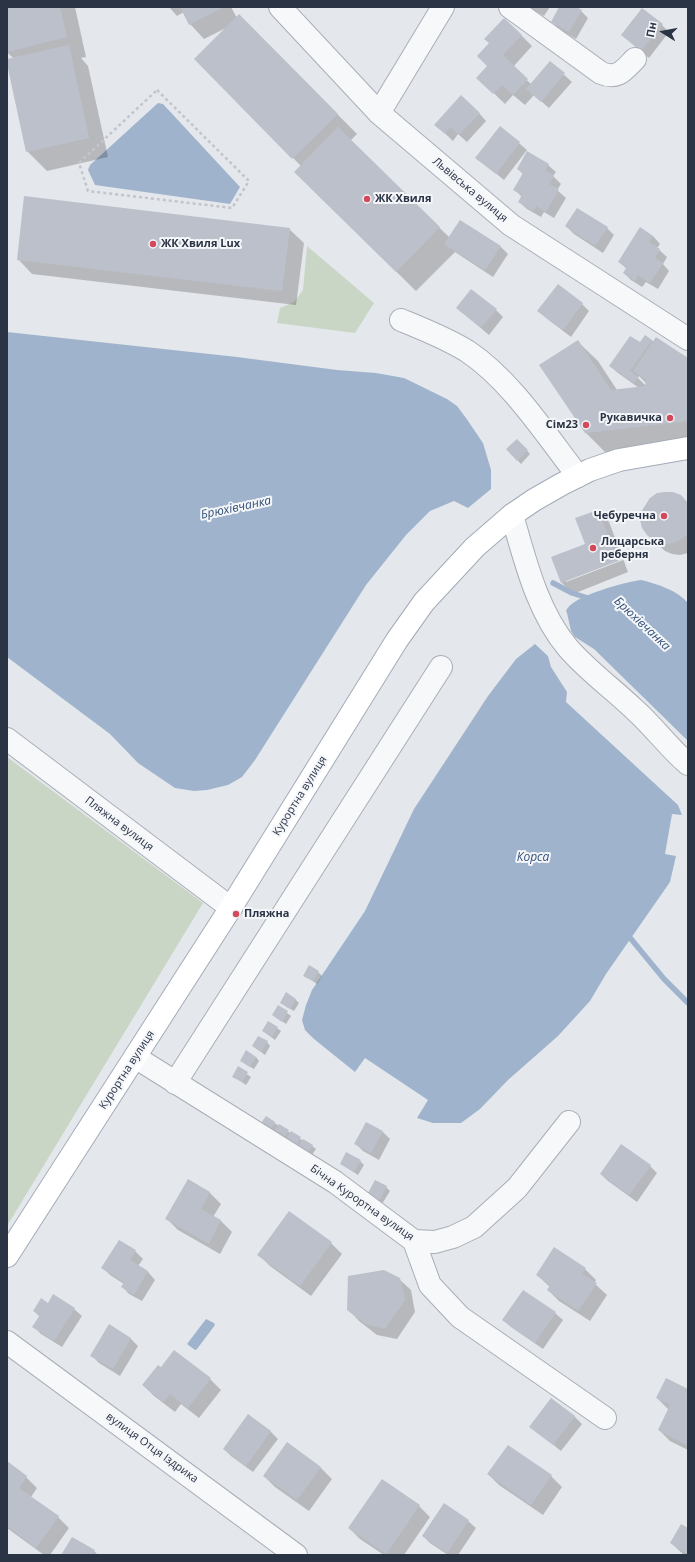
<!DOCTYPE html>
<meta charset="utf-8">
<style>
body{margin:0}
#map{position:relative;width:695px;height:1562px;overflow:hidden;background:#e4e7ec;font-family:"Open Sans",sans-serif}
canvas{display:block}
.frame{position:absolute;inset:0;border:8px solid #2b3445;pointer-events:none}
.north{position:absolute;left:643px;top:12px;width:40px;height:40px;-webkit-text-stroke:3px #f4f6f9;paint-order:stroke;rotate:281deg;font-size:11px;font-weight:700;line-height:16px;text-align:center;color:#2b3445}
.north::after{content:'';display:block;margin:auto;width:14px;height:18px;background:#2b3445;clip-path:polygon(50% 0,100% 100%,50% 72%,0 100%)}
</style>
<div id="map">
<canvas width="695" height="1562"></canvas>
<div class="frame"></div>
<div class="north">Пн</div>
</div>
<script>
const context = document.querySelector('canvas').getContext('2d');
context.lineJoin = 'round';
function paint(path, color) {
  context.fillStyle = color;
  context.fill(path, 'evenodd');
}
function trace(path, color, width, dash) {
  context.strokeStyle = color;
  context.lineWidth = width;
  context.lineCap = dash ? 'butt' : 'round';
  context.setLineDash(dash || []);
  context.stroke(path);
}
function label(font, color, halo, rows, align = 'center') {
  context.font = font + ' "Open Sans",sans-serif';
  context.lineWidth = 4;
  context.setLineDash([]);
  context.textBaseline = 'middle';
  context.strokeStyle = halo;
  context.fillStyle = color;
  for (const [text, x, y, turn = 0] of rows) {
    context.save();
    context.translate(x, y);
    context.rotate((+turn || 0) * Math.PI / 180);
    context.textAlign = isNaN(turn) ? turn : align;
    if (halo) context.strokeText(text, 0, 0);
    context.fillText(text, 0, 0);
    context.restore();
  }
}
paint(new Path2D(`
 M 307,246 L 374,303 L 355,333 L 277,323 L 280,308 L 294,302 L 303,290 Z
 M 7,757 L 203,903 L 7,1226 Z`), '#c9d6c5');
paint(new Path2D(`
 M 158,103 L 163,104 L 240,187 L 230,204 L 95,185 L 88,170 L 90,165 Z
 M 7,332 L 237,357 L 337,370 L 376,373 L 404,378 L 447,399 L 457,406 L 466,418 L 483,443 L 491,470 L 491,489 L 468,508 L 454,501 L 430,511 L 406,535 L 366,585 L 255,760 L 242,777 L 228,785 L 207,790 L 194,791 L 175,788 L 138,763 L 110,734 L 7,657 Z
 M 641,580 C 657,584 677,590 688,603 L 688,741 L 594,649 L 575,637 L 571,631 L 567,613 L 566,611 C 571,596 626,582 641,580 Z
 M 535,644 L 548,656 L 551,667 L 567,692 L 566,702 L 678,805 L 682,815 L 672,814 L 665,854 L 676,856 L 670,882 L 606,974 L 590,1001 L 558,1036 L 508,1080 L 480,1109 L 461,1123 L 433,1123 L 417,1118 L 428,1100 L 365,1058 L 355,1072 L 314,1039 L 305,1030 L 302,1020 L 306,1005 L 312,990 L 365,911 L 414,809 L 488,696 L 516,659 Z
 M 206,1319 L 214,1323 L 215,1325 L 197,1349 L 195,1350 L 187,1344 Z`), '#9fb4cc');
paint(new Path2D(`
 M 7,7 L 75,7 L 86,57 L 81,58 L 88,66 L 108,157 L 47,171 L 27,151 L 7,60 L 13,58 L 7,52 Z
 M 169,7 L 231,7 L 237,18 L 239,15 L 357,134 L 350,141 L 449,237 L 460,221 L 501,247 L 508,254 L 493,277 L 455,252 L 416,291 L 315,192 L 301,166 L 195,59 L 226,28 L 204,39 L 190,24 L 184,12 L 177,16 Z
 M 528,7 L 550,7 L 544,16 Z
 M 560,7 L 574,7 L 581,11 L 588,18 L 576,39 L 559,29 L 552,21 Z
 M 662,25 L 669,32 L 649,58 L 622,35 Z
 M 521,35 L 532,46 L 513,67 L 531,84 L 550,62 L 572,82 L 549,108 L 534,95 L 525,105 L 513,95 L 505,104 L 478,78 Z
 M 479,113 L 486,121 L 467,142 L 458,134 L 453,141 L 436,125 Z
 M 500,127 L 527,150 L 504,180 L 477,158 Z
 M 548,165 L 556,172 L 553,176 L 561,184 L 557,190 L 566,198 L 554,218 L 544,212 L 541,217 L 527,209 L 519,202 L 522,197 L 515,190 L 524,175 L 518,169 Z
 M 566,226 L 607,228 L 614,235 L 603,253 L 574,234 Z
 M 640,228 L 653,236 L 660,244 L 657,248 L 667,257 L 663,264 L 669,271 L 658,289 L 646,282 L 642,287 L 631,280 L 624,273 L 627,269 L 619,262 Z
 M 289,229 L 304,243 L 296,305 L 32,274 L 18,259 Z
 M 582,304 L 589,311 L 571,337 L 546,318 L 539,311 Z
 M 457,308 L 496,310 L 503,317 L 489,335 Z
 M 651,340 L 688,360 L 688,443 L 605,452 L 585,432 L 578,342 L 598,361 L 617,390 L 639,388 L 618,373 L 610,366 L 640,344 ZM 639,376 L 646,383 L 646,386 L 638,378 Z
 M 517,440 L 530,454 L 521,464 L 507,449 Z
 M 650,498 L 688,504 L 688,553 L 680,555 L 672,554 L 665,551 L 647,534 L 642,512 Z
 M 598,511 L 609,522 L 628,572 L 573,594 L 562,583 L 586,544 ZM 622,559 L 623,560 L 566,582 L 566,580 Z
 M 318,972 L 322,976 L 317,984 L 304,975 Z
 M 295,999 L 299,1003 L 294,1011 L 285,1006 Z
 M 279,1007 L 291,1016 L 286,1024 L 273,1015 Z
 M 277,1028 L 281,1031 L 275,1040 L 263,1031 Z
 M 267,1042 L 270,1046 L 265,1055 L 253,1046 Z
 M 256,1057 L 259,1061 L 254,1069 L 245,1064 Z
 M 238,1068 L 251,1077 L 246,1085 L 233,1076 Z
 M 266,1117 L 279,1126 L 312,1146 L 316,1149 L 310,1158 L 273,1135 Z
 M 366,1123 L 383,1132 L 390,1139 L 379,1160 L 363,1151 L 356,1144 Z
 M 360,1161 L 364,1165 L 358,1175 L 341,1164 Z
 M 650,1166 L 657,1173 L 637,1202 L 608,1181 L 601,1174 Z
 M 188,1181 L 210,1193 L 221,1204 L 213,1217 L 221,1221 L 232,1232 L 220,1254 L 178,1230 L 167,1219 Z
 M 386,1187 L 390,1191 L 382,1204 L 371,1199 Z
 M 119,1241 L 135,1251 L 143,1259 L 138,1266 L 148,1272 L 155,1280 L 142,1301 L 129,1294 L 122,1286 L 124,1284 L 110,1275 L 103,1268 Z
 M 331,1243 L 342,1254 L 311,1296 L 270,1266 L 259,1255 Z
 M 585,1269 L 596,1280 L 594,1283 L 607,1295 L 590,1321 L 559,1301 L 548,1290 L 550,1287 L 537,1275 Z
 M 399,1279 L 411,1290 L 415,1312 L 397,1339 L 377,1335 L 359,1321 L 348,1309 Z
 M 524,1291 L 555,1313 L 563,1320 L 543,1349 L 511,1327 L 503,1320 Z
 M 74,1309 L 82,1316 L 62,1347 L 41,1334 L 34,1327 L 40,1317 L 34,1311 Z
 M 110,1326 L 131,1339 L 138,1346 L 120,1376 L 99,1363 L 91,1355 Z
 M 161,1369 L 210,1379 L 221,1390 L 199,1418 L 181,1404 L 175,1412 L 154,1396 L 143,1385 Z
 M 688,1390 L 688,1450 L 670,1441 L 659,1430 L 669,1410 L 657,1398 Z
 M 248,1415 L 271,1432 L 278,1439 L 253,1472 L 231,1456 L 224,1449 Z
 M 574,1416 L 582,1424 L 561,1451 L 531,1427 Z
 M 287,1444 L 321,1468 L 332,1479 L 309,1511 L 275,1487 L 264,1476 Z
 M 508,1446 L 551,1476 L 562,1487 L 543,1515 L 499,1485 L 488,1474 Z
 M 7,1463 L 26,1477 L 37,1488 L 31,1497 L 58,1517 L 69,1528 L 50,1555 L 44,1555 L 7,1528 Z
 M 382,1480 L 419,1506 L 430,1517 L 404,1555 L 384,1555 L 360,1539 L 349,1528 Z
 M 444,1505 L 468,1521 L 476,1528 L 458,1555 L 448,1555 L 430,1543 L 423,1536 Z
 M 688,1530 L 688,1555 L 684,1555 L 671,1543 Z
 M 94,1551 L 98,1555 L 62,1555 Z`), '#0003');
trace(new Path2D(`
 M 553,583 L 572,593 L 591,599
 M 627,934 L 664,979 L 688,1003`), '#9fb4cc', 5.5);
paint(new Path2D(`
 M 7,7 L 60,7 L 67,37 L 7,52 Z
 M 180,7 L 225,7 L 189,25 Z
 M 559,7 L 576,7 L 582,10 L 569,32 L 551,22 Z
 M 642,8 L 663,24 L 641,51 L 621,35 Z
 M 239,14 L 338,114 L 292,159 L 194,59 Z
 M 504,18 L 522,35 L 503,55 L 528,79 L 513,95 L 502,85 L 493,94 L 476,78 L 487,66 L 477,56 L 489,43 L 484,39 Z
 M 69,45 L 89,138 L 26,152 L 7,64 L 7,59 Z
 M 550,61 L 565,73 L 541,102 L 526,89 Z
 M 461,95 L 480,113 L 459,135 L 450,127 L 445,134 L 434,125 Z
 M 500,126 L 520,142 L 496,174 L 475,158 Z
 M 338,127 L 440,227 L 396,272 L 294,172 Z
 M 527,151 L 549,164 L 545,170 L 554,176 L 549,184 L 559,189 L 546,212 L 536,206 L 533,211 L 518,202 L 522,195 L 513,190 L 523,173 L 517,169 Z
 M 24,196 L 290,228 L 282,291 L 17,260 Z
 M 577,208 L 608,227 L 595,246 L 565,226 Z
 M 460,220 L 501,246 L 485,270 L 444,244 Z
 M 640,227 L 653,236 L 649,242 L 660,249 L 655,258 L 663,263 L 650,283 L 638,275 L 635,281 L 623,273 L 627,267 L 618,262 Z
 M 558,284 L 583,303 L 563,330 L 537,311 Z
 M 471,289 L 497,309 L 481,328 L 456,308 Z
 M 645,335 L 652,340 L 630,371 L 638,377 L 634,383 L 609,366 L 630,336 L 640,342 Z
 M 656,337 L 688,358 L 688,421 L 585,433 L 539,365 L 578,340 L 611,390 L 645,386 L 646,380 L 633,371 Z
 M 517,439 L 528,450 L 517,461 L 506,449 Z
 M 665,492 L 673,492 L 681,495 L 688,503 L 688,533 L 683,538 L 676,542 L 669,544 L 660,543 L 653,540 L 647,535 L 642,528 L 640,520 L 641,512 L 650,498 L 657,493 Z
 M 598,510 L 618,561 L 561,583 L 551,557 L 585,544 L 575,518 Z
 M 309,965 L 319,971 L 313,981 L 303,976 Z
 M 286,992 L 296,999 L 290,1009 L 280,1003 Z
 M 278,1005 L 288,1011 L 282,1022 L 272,1015 Z
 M 268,1021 L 278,1027 L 272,1037 L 262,1031 Z
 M 258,1036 L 268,1041 L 261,1052 L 252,1046 Z
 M 246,1050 L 256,1057 L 250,1067 L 240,1061 Z
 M 238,1066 L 248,1072 L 242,1082 L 232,1077 Z
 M 266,1116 L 275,1122 L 269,1132 L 259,1126 Z
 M 366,1122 L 383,1131 L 371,1153 L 354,1144 Z
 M 279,1124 L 289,1130 L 283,1140 L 273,1134 Z
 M 291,1131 L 301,1137 L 295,1147 L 285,1141 Z
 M 303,1139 L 313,1145 L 307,1155 L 297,1149 Z
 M 621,1144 L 651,1165 L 629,1195 L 600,1174 Z
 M 346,1152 L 361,1160 L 354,1172 L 340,1164 Z
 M 188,1179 L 210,1192 L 201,1209 L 221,1220 L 209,1244 L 165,1219 Z
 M 375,1180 L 387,1186 L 379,1202 L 367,1195 Z
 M 289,1211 L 332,1242 L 300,1286 L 257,1255 Z
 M 119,1240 L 136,1250 L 130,1260 L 148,1271 L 134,1295 L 121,1287 L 124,1282 L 101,1268 Z
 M 554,1247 L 586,1268 L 582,1274 L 597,1283 L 578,1311 L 547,1290 L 550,1285 L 536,1275 Z
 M 384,1270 L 400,1278 L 405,1300 L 385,1329 L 365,1324 L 347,1310 L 348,1276 Z
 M 523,1290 L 556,1312 L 535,1343 L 502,1320 Z
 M 53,1294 L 75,1308 L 54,1341 L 32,1327 L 40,1315 L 33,1311 L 41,1298 L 48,1303 Z
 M 109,1324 L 131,1338 L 113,1369 L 90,1356 Z
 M 174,1350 L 211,1378 L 188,1408 L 170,1394 L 163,1402 L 142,1385 L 158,1365 L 161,1367 Z
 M 666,1378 L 688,1389 L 688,1446 L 658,1430 L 670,1405 L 656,1398 Z
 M 551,1398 L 575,1416 L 553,1445 L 529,1427 Z
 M 248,1414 L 271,1431 L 246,1466 L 223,1449 Z
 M 287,1442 L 321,1467 L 297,1500 L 263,1476 Z
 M 508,1445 L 552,1475 L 531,1505 L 487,1474 Z
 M 7,1461 L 27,1476 L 19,1488 L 59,1516 L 36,1548 L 7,1526 Z
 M 382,1479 L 420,1505 L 386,1554 L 348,1528 Z
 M 444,1503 L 469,1520 L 447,1553 L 422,1536 Z
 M 681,1524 L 688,1528 L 688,1554 L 670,1543 Z
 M 72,1537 L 95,1550 L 92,1555 L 61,1555 Z`), '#bbc0ca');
const minor = new Path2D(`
 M 280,7 L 379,113 L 511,225 L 688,339
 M 510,7 L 601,73 C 618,80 624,70 635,59
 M 379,113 L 443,7
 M 401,320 C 423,329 446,338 467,351 C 511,380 546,435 578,476
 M 512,515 C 525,560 537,611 568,648 C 588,671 613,689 635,710 C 654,727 669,748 688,764
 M 7,739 L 231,908
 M 135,1057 L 335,1182 L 414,1241 L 435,1242 L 453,1237 L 474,1227 L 517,1188 L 569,1122
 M 175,1083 L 441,667
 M 414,1241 L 430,1285 L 460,1317 L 605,1418
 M 7,1342 L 296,1555`);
const major = new Path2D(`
 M 7,1256 L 230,909 L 397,640 L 424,602 L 475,547 L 512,515 L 534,500 L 562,484 L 590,470 L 619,460 L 688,448`);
trace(minor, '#a9aeb7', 24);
trace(major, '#a3abb8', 24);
trace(new Path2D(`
 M 157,90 L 249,181 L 232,208 L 88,191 L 79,163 Z`), '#c2c5cb', 2.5, [3, 3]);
trace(minor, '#f7f8fa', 22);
trace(major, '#fff', 22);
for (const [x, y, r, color] of [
 [367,199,4,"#d1495b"],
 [153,244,4,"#d1495b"],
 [670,418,4,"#d1495b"],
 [586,425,4,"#d1495b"],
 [664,516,4,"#d1495b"],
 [593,548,4,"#d1495b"],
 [236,914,4,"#d1495b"]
]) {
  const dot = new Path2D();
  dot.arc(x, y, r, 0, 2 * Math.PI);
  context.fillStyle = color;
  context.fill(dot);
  trace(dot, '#f4f6f9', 1.5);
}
label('11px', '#2b3445', '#f4f6f9', [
 ["Львівська вулиця",470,190,40],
 ["Курортна вулиця",300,796,-58],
 ["Пляжна вулиця",119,824,37],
 ["Курортна вулиця",127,1070,-57],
 ["Бічна Курортна вулиця",362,1203,35],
 ["вулиця Отця Іздрика",152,1448,36]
]);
label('bold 11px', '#2b3445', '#f4f6f9', [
 ["ЖК Хвиля",375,199],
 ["ЖК Хвиля Lux",161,244],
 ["Рукавичка",662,418,"right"],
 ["Сім23",578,425,"right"],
 ["Чебуречна",656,516,"right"],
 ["Лицарська",601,542],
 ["реберня",601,555],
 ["Пляжна",244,914]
], 'left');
label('italic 12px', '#34527a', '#f4f6f9', [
 ["Брюхівчанка",236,508,-12],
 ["Брюхівчанка",642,624,43],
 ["Корса",533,858]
]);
</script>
